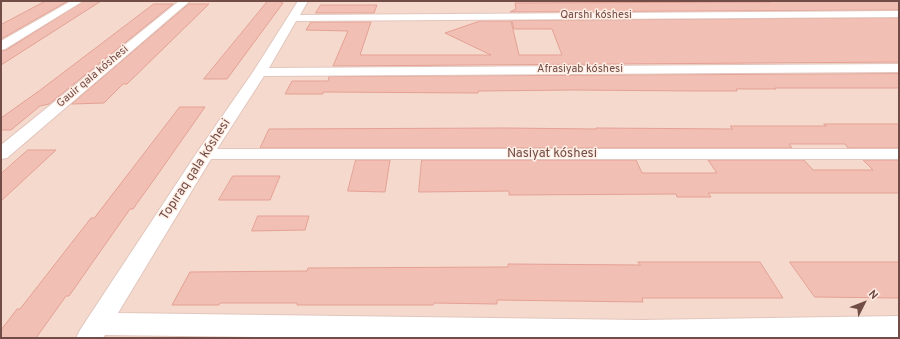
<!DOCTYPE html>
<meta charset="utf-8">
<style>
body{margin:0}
#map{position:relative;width:900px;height:339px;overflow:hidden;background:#fde9dd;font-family:Overpass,sans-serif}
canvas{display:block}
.frame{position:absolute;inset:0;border:2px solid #724c46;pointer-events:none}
.north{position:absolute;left:844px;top:283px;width:40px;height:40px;-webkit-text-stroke:3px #ffeee4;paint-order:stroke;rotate:48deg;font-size:11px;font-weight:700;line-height:16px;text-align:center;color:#724c46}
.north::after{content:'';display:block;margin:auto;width:14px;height:18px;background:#724c46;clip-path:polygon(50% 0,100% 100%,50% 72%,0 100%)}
</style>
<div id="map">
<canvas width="900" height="339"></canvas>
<div class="frame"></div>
<div class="north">N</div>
</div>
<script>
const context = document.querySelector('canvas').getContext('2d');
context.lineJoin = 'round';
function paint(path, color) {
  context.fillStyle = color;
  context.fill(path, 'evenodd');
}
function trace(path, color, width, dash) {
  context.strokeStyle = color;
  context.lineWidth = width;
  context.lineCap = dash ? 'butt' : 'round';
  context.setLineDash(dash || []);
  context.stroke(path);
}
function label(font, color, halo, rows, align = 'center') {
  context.font = font + ' Overpass,sans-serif';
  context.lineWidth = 3;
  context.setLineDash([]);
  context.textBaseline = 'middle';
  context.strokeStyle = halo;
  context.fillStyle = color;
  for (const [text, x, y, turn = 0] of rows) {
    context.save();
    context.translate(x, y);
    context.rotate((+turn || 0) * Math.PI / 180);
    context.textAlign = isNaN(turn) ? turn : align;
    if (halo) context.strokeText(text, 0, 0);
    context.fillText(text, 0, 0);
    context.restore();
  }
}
paint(new Path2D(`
 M 1,1 L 899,1 L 899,338 L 1,338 Z`), '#f4d9cc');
const building = new Path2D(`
 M 46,1 L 68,1 L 1,39 L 1,25 Z
 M 84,1 L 101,1 L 1,65 L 1,51 L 6,50 Z
 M 268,1 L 282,1 L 281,3 L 283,3 L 227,79 L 204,79 Z
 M 769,1 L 899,1 L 899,10 L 510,12 L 516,9 L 515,3 L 770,2 Z
 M 154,4 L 173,4 L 49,104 L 40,106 L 11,130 L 1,130 L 1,118 L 39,91 Z
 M 189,4 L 209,4 L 127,84 L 123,84 L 104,103 L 72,104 Z
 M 321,5 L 377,5 L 374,13 L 316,13 Z
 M 899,18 L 899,62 L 333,66 L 348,31 L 306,30 L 311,22 L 371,22 L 360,55 L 491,55 L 445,33 L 480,21 L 511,21 L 519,55 L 562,55 L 552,29 L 514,29 L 512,21 Z
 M 899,74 L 899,88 L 775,88 L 776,89 L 736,89 L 737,91 L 697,91 L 573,90 L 478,91 L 478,93 L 323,92 L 323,94 L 285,94 L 292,81 L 328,81 L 329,77 Z
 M 180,107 L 205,107 L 158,174 L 133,209 L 130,209 L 69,296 L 66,296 L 36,338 L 1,338 L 1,330 L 17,309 L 20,309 L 91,218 L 94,218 Z
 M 824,124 L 899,124 L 899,148 L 848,148 L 845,144 L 789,144 L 792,148 L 260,148 L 269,129 L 505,128 L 596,129 L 596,128 L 733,129 L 730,126 L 826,126 Z
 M 28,150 L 56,150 L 1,201 L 1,174 Z
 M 356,160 L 390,160 L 385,192 L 348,191 Z
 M 422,160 L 636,160 L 642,173 L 717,173 L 708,160 L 804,160 L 813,170 L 873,170 L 863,160 L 899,160 L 899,193 L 708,193 L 711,197 L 677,197 L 676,194 L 509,195 L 509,191 L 419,192 Z
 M 233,176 L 280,176 L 270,200 L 219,200 Z
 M 258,216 L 309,216 L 305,230 L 252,231 Z
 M 638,262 L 760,262 L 783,298 L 642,298 L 643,302 L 497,300 L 497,304 L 434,303 L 433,305 L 297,305 L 297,303 L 220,303 L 219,305 L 172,305 L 190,272 L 307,271 L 308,268 L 508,267 L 508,264 L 640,265 Z
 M 790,262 L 899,262 L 899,298 L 815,297 Z`);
paint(building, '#f2bfb4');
trace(building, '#e5a195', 1);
const minor = new Path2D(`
 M 71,1 L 83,1 L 5,49 L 1,50 L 1,41 Z
 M 179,1 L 190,1 L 7,158 L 1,159 L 1,145 Z
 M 298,1 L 308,1 L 300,15 L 899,11 L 899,17 L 296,21 L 269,68 L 899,64 L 899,72 L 264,76 L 217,149 L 899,149 L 899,159 L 211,159 L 118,313 L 641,320 L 899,316 L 899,338 L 332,338 L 105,335 L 103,338 L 76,338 L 80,330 L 196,154 L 253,72 Z`);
trace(minor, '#e2c6bd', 2);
paint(minor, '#fff');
label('11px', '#724c46', '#ffeee4', [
 ["Qarshı kóshesi",596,16],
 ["Afrasiyab kóshesi",580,70],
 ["Gauir qala kóshesi",93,77,-40]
]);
label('13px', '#724c46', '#ffeee4', [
 ["Nasiyat kóshesi",552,154],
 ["Topıraq qala kóshesi",196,170,-57]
]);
</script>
